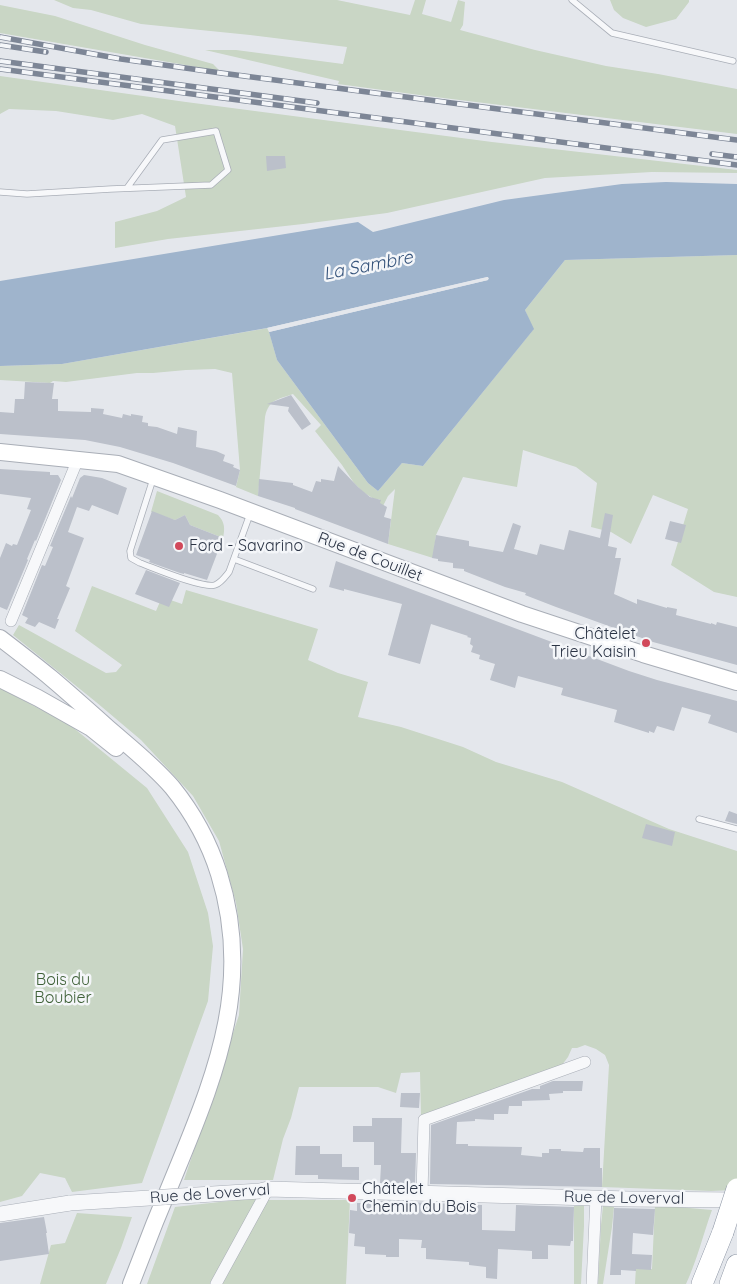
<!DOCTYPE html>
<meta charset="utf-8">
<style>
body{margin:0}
canvas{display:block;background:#e4e7ec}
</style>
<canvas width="737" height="1284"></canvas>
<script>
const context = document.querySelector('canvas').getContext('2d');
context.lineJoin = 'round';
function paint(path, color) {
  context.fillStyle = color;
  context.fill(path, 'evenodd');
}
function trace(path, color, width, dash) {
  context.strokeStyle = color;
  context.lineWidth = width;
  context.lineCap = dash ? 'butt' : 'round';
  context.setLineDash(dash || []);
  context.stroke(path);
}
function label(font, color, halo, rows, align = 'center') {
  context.font = font + ' Quicksand,sans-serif';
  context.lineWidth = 5;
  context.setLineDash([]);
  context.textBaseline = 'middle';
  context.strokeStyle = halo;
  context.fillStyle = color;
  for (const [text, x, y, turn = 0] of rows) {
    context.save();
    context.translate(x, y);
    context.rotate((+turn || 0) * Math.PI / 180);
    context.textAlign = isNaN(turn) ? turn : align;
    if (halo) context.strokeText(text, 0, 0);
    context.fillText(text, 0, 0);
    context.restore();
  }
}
paint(new Path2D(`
 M 54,0 L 337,0 L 410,15 L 415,0 L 426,0 L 422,14 L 451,22 L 458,0 L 465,2 L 463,25 L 460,30 L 535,50 L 606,66 L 658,74 L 737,89 L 737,134 L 427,96 L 338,84 L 339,81 L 205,50 L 236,50 L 343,64 L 347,47 L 250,35 L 141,24 L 91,10 L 73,8 Z
 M 610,0 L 689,0 L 689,2 L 676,19 L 646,27 L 623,18 L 614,10 Z
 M 0,5 L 55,16 L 145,45 L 213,64 L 220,71 L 0,33 Z
 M 0,76 L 186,102 L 492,142 L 737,170 L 737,173 L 652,172 L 545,178 L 387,213 L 303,224 L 168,239 L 115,248 L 115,222 L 157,211 L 186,197 L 175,126 L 142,114 L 113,120 L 56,111 L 9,109 L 0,114 Z
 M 737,255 L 737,597 L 714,592 L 671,565 L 688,509 L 653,495 L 631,544 L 611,532 L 591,527 L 597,483 L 576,467 L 523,450 L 517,487 L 463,477 L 436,535 L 433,558 L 388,544 L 395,489 L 388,496 L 383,506 L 379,505 L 380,500 L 379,499 L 377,501 L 363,492 L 354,483 L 342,465 L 315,431 L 321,425 L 293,394 C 277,400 269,399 265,417 L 258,496 L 236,487 L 240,470 L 232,373 L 215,369 L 186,370 L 153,373 L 137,373 L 66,382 L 53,381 L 50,383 L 0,380 L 0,366 L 62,364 L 268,328 L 277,360 L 368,483 L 378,491 L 402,463 L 423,466 L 533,330 L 525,310 L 565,260 Z
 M 157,491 L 218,515 C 225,522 225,529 223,538 L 190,525 L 185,515 L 175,520 L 151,512 Z
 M 92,586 L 156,611 L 162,597 L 182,604 L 186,590 L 318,629 L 308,660 L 338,673 L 368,682 L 358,717 L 401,727 L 463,747 L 496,762 L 562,782 L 669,829 L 737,851 L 737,1190 L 711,1191 L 602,1187 L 609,1065 L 605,1055 L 596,1049 L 585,1045 L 577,1048 L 572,1048 L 568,1057 L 562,1065 L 421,1117 L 420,1072 L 401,1073 L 396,1093 L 378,1087 L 299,1087 L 291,1118 L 283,1139 L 273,1180 L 184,1180 L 239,1015 L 243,949 L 236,903 L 219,841 L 193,796 L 141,740 L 96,702 L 13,635 L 19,625 L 106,673 L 116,672 L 122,665 L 75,631 Z
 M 0,688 L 70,725 L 147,788 L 188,852 L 208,913 L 213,946 L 208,1001 L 142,1183 L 72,1192 L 65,1178 L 40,1173 L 22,1196 L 0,1202 Z
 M 255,1198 L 256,1202 L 210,1284 L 147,1284 L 175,1207 Z
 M 265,1200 L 350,1200 L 346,1284 L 220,1284 Z
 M 584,1205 L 584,1226 L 581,1284 L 574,1284 L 574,1206 Z
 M 655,1205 L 712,1210 C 703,1235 697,1260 686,1284 L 635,1284 L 636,1267 L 652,1269 Z
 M 603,1206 L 614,1207 L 612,1227 L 603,1284 L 598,1284 L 601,1225 Z
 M 77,1213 L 132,1217 L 121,1248 L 106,1284 L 40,1284 L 51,1245 L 65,1243 Z`), '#c9d6c5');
paint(new Path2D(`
 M 666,182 L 737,184 L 737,255 L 565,260 L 525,310 L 534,329 L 423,466 L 402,463 L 378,491 L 368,483 L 277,360 L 269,332 L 488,280 L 488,277 L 267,328 L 62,364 L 0,366 L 0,281 L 358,222 L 373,232 L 504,200 L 622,184 Z`), '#9fb4cc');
paint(new Path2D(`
 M 487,277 L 489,278 L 488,280 L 269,332 L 267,328 Z`), '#e4e7ec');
paint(new Path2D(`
 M 266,156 L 285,156 L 286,168 L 267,171 Z
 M 25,382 L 54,383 L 52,399 L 58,399 L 58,411 L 91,412 L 91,408 L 104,409 L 103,414 L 122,418 L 123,414 L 131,416 L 131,414 L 143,416 L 142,422 L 148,423 L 148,426 L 157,427 L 177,434 L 178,427 L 197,431 L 196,447 L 216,451 L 225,455 L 223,461 L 234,465 L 233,467 L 240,470 L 236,486 L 173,463 L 120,447 L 85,440 L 0,434 L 0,412 L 14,413 L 15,399 L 24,399 Z
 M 291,395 L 311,424 L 302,430 L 288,411 L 289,407 L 267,404 Z
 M 338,466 L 358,487 L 370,497 L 381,500 L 380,503 L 387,507 L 384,517 L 391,519 L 388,544 L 295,509 L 295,508 L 258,496 L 259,479 L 293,483 L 293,485 L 312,492 L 316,481 L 321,482 L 321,479 L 334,481 Z
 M 0,469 L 50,472 L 50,475 L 58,475 L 61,480 L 36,541 L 35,540 L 27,559 L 28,560 L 7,610 L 0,607 L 0,558 L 6,543 L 12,546 L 13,544 L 17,545 L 31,510 L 27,509 L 31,498 L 0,494 Z
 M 84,475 L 102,478 L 127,488 L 118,515 L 92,505 L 89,511 L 77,507 L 68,532 L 84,538 L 66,586 L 70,588 L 57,619 L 59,619 L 55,629 L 39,622 L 35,627 L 25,623 L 28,618 L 22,615 L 42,565 L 45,566 L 53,547 L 50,546 L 71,496 L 72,498 L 80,478 Z
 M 152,511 L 175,520 L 185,515 L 190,525 L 223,538 L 207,580 L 184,573 L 184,574 L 180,573 L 149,562 L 150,560 L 136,555 Z
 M 605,513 L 613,515 L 608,546 L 617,548 L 615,558 L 621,558 L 614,594 L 637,604 L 637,599 L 667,608 L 667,607 L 677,609 L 676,615 L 711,624 L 711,623 L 716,625 L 717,622 L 737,627 L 737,665 L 653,642 L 556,607 L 525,595 L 526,593 L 505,587 L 464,571 L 464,569 L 453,568 L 453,563 L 438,561 L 438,559 L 432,558 L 436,535 L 469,541 L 469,546 L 503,552 L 513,523 L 521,526 L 514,549 L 537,555 L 540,544 L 564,550 L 569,530 L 600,538 Z
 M 670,521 L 686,525 L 681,543 L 665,539 Z
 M 336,561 L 629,671 L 657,680 L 737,701 L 737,733 L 708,723 L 711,715 L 682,707 L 674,731 L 657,726 L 654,733 L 649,731 L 649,733 L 614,722 L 617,710 L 561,695 L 563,688 L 518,676 L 515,688 L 490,680 L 495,664 L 479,659 L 480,655 L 471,652 L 473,646 L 470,644 L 471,638 L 467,637 L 468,636 L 431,624 L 420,664 L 388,655 L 402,604 L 344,589 L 344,591 L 329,587 Z
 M 146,570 L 180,583 L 169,607 L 135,594 Z
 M 729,811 L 737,814 L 737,824 L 725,821 Z
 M 646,824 L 675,832 L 672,846 L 642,838 Z
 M 553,1081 L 583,1081 L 582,1091 L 563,1091 L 563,1093 L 549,1094 L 550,1100 L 522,1101 L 522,1106 L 509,1106 L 508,1114 L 494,1114 L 494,1120 L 475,1119 L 475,1121 L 457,1122 L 456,1144 L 468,1144 L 468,1146 L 522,1147 L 521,1155 L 542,1157 L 542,1153 L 549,1153 L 549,1149 L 561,1149 L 561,1151 L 583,1152 L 584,1148 L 600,1148 L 600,1168 L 602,1168 L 602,1187 L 430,1184 L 431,1125 L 532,1089 L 540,1089 L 540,1086 Z
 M 401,1093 L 420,1093 L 419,1108 L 400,1107 Z
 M 372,1118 L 402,1118 L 401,1153 L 416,1153 L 415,1184 L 380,1183 L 381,1165 L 374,1165 L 374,1142 L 353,1142 L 353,1126 L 372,1126 Z
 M 296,1146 L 320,1146 L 320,1154 L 342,1154 L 342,1167 L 359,1167 L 359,1180 L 318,1179 L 318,1175 L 295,1175 Z
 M 380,1201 L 482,1205 L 482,1230 L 515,1231 L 516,1205 L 574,1207 L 573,1241 L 571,1241 L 570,1246 L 548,1245 L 548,1259 L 532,1259 L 532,1251 L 498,1249 L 497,1279 L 486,1278 L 486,1267 L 469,1265 L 469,1262 L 426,1259 L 426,1248 L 421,1248 L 422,1240 L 399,1239 L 399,1257 L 386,1257 L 386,1255 L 365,1254 L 365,1247 L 354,1246 L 355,1234 L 349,1233 L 350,1210 L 357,1211 L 357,1203 L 380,1203 Z
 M 614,1208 L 655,1209 L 653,1235 L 633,1233 L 632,1254 L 652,1255 L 651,1270 L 636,1269 L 636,1271 L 621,1270 L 621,1275 L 610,1275 Z
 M 44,1217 L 47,1233 L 46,1233 L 49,1254 L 0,1261 L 0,1223 Z`), '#bbc0ca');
const service = new Path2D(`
 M 572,0 L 612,33 L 733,61
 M 0,192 L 27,194 L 111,189 L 211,185 L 228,170 L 216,131 L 162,140 L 127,188
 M 153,479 L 130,551 L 131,558 L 140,563 C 154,568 203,589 215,585 C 221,583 225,577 229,572 L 250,514
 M 234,559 L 313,589
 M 699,819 L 737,829`);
const minor = new Path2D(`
 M 11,621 L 78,459
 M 422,1193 L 424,1120 L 585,1062
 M 216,1284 L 268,1189
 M 592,1284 L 596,1197`);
const tertiary = new Path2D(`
 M 260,1191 L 268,1189 L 629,1199 L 737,1200
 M 0,1214 L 70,1203`);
const secondary = new Path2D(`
 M 0,452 L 118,464 L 220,500 L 522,614 L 643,654 L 737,682
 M 0,638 C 17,651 34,664 51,678 C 70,694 89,711 108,728 C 130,747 153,765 172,787 C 193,813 209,842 219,874 C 252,979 219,1067 179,1164 C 162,1204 146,1244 131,1284
 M 0,679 L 38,698 L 91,728 L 116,748`);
const motorway = new Path2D(`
 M 702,1284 L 723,1232
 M 730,1284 L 737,1265`);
trace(service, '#a9aeb7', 7);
trace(minor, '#a9aeb7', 12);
trace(tertiary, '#a9aeb7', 16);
trace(secondary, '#a9aeb7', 18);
trace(motorway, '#8b94a3', 22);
trace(service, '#f7f8fa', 5.5);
trace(minor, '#f7f8fa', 11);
trace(tertiary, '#f7f8fa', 15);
trace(secondary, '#fff', 16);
trace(motorway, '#fff', 21);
const rail = new Path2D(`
 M 0,37 L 121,59 L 221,73 L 737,140
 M 0,45 L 46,52
 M 0,61 L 317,103
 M 0,69 L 737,165
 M 712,154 L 737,157`);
trace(rail, '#7d8696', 5.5);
trace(rail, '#f4f6f9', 4, [11]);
const tertiaryBridge = new Path2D(`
 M 70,1203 L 260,1191`);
const motorwayBridge = new Path2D(`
 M 723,1232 L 737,1189`);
trace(tertiaryBridge, '#a9aeb7', 16, []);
trace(motorwayBridge, '#8b94a3', 22, []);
trace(tertiaryBridge, '#f7f8fa', 15);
trace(motorwayBridge, '#fff', 21);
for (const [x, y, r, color] of [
 [179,546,5,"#d1495b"],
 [646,643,5,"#d1495b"],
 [352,1198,5,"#d1495b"]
]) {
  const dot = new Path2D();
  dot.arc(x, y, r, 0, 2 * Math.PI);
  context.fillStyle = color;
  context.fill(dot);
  trace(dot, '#f4f6f9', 2);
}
label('16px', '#2b3445', '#f4f6f9', [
 ["Ford - Savarino",189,546],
 ["Châtelet",636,634,"right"],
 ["Trieu Kaisin",636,652,"right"],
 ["Châtelet",362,1189],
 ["Chemin du Bois",362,1207]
], 'left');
label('16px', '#2b3445', '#f4f6f9', [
 ["Rue de Couillet",370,557,21],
 ["Rue de Loverval",210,1194,-4],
 ["Rue de Loverval",624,1198,1]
]);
label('16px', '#3f6138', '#f4f6f9', [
 ["Bois du",63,980],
 ["Boubier",63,998]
]);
label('italic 18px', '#34527a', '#f4f6f9', [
 ["La Sambre",368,266,-11]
]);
</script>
